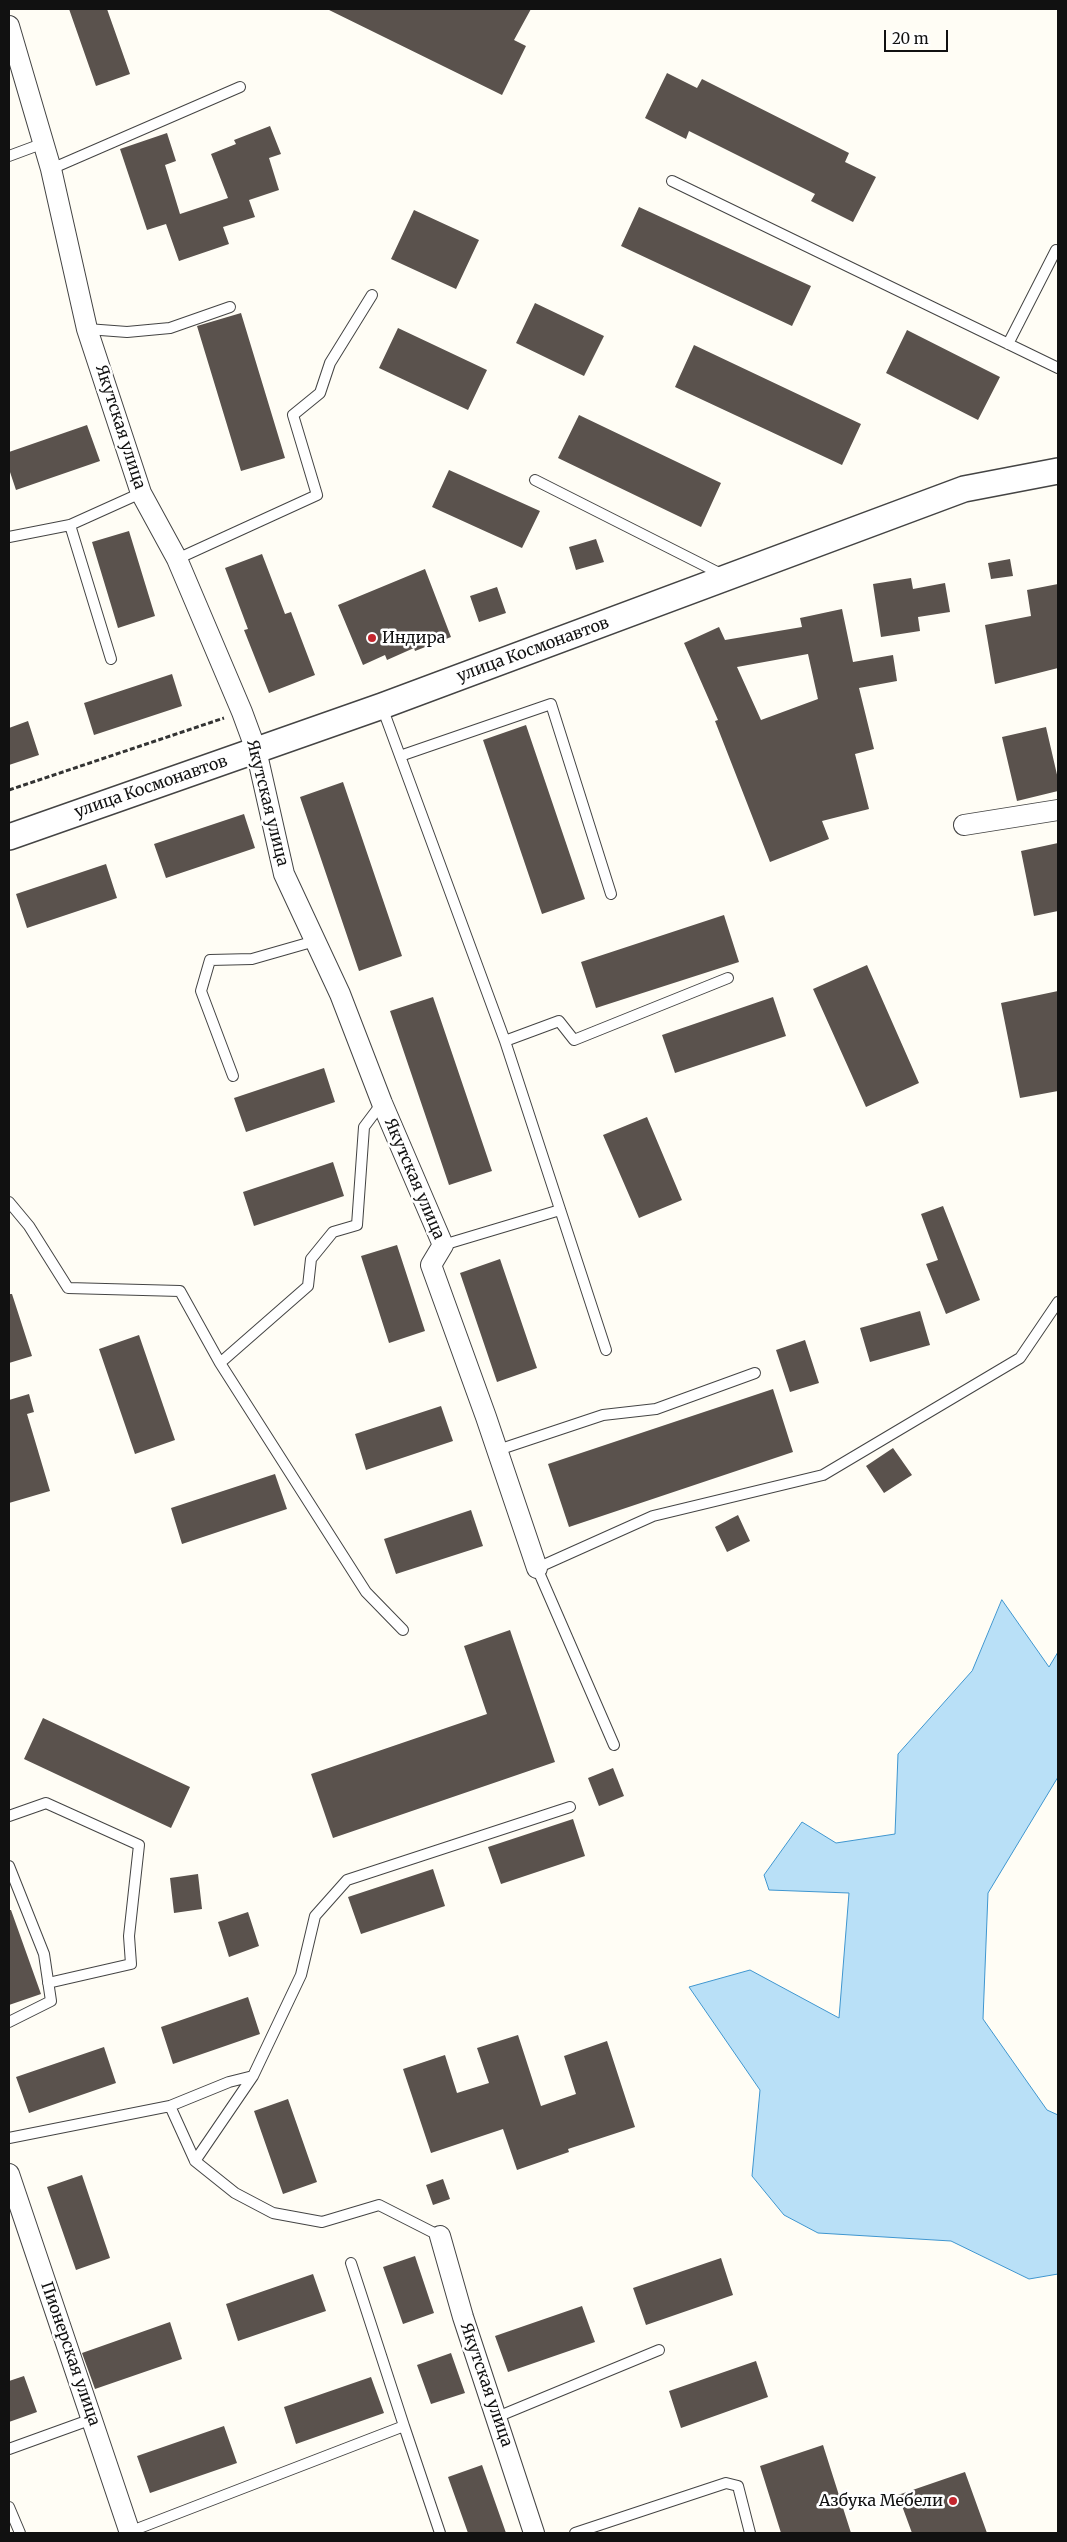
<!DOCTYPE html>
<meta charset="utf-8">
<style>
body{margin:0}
#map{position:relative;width:1067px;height:2542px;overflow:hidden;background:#fffdf5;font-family:Merriweather,serif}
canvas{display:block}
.frame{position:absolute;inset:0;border:10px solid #111;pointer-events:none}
.scale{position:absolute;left:884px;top:30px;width:64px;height:22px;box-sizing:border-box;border:2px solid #111;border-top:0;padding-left:6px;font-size:15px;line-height:18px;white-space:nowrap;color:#111;-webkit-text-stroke:4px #fff;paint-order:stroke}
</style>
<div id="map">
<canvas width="1067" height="2542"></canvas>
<div class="frame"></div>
<div class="scale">20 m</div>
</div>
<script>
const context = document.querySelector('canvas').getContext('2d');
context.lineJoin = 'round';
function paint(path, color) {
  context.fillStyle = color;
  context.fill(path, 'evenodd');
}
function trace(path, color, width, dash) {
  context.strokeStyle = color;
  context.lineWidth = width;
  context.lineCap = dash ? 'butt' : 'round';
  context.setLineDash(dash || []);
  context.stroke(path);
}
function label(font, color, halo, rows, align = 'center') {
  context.font = font + ' Merriweather,serif';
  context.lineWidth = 5;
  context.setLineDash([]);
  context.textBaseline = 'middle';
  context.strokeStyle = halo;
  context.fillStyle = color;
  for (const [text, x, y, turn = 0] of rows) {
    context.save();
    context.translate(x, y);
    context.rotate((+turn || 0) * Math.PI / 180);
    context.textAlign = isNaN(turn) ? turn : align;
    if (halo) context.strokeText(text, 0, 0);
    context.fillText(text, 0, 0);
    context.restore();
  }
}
const water = new Path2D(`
 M 1002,1600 L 1049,1667 L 1058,1652 L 1058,1777 L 988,1893 L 983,2019 L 1047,2110 L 1058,2115 L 1058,2274 L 1029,2279 L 951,2241 L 818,2233 L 784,2215 L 752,2176 L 760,2090 L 689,1987 L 750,1970 L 839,2018 L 849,1893 L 769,1890 L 764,1875 L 802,1822 L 836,1843 L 895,1834 L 898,1754 L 972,1671 Z`);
paint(water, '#b9e0f7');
trace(water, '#3f96cf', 1);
paint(new Path2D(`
 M 69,9 L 107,9 L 130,74 L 96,86 Z
 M 327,9 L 531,9 L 514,40 L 526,46 L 502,95 Z
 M 667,73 L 697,88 L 702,79 L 849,153 L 845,162 L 876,177 L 853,222 L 811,201 L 815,194 L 689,131 L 686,139 L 645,118 Z
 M 270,126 L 281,154 L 269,158 L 279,190 L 249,200 L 255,217 L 223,227 L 229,244 L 179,261 L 166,224 L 147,230 L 120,149 L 167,133 L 176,161 L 165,165 L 180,214 L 228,198 L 211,154 L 236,144 L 234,140 Z
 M 639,207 L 811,286 L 792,326 L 621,246 Z
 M 414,210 L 479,240 L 456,289 L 391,259 Z
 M 535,303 L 604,336 L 584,376 L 516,343 Z
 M 241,313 L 285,458 L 241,471 L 197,326 Z
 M 398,328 L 487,370 L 468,410 L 379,368 Z
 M 907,330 L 1000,377 L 978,420 L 886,373 Z
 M 694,345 L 861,424 L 842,465 L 675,387 Z
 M 579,415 L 721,483 L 701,527 L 558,458 Z
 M 87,425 L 100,461 L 16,490 L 9,469 L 9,452 Z
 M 449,470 L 540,511 L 522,548 L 432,507 Z
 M 129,531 L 155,616 L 118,628 L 92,542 Z
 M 596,539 L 604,562 L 576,570 L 569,547 Z
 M 262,554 L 285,614 L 291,612 L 315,675 L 269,693 L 244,630 L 248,629 L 225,568 Z
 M 1010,559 L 1013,576 L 991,579 L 988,563 Z
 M 425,569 L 451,637 L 415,651 L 414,648 L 387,660 L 385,655 L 363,665 L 338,605 Z
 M 911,578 L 913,589 L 945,583 L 950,612 L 918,617 L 920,631 L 881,637 L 873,584 Z
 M 1058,584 L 1058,668 L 995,684 L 985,625 L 1031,616 L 1027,590 Z
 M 497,587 L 506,613 L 479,622 L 470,596 Z
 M 842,609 L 853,662 L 893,655 L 897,681 L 859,688 L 874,749 L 855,754 L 869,809 L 822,821 L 829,839 L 770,862 L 715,721 L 718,720 L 684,643 L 719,627 L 725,640 L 802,627 L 800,618 ZM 808,654 L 818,699 L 761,720 L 737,667 Z
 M 172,674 L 182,706 L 94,735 L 84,703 Z
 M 28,721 L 39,755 L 9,765 L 9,728 Z
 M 526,725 L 585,899 L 542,914 L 483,740 Z
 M 1046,727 L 1058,779 L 1058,791 L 1017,801 L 1002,737 Z
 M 343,782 L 402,956 L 359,971 L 300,797 Z
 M 244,814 L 255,848 L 166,878 L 154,844 Z
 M 1058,843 L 1058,911 L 1034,916 L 1021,851 Z
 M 106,864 L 117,898 L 27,928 L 16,894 Z
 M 724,915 L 739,962 L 596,1008 L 581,962 Z
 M 867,965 L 919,1083 L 866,1107 L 813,989 Z
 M 1058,991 L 1058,1091 L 1020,1098 L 1001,1003 Z
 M 433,997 L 492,1171 L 449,1185 L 390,1011 Z
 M 773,997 L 786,1036 L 675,1073 L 662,1035 Z
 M 324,1068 L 335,1102 L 246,1132 L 234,1098 Z
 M 647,1117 L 682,1200 L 639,1218 L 603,1135 Z
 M 333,1162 L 344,1196 L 254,1226 L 243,1192 Z
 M 943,1206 L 980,1300 L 946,1314 L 926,1264 L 938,1260 L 921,1214 Z
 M 397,1245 L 425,1331 L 389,1343 L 361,1256 Z
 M 500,1259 L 537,1368 L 497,1382 L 460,1273 Z
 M 9,1294 L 12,1294 L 32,1356 L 9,1363 Z
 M 920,1311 L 930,1345 L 870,1362 L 860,1328 Z
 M 139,1335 L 175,1440 L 135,1454 L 99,1349 Z
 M 805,1340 L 819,1383 L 790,1392 L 776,1350 Z
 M 773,1389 L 793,1452 L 569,1527 L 548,1464 Z
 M 29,1394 L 34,1412 L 27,1414 L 50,1491 L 9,1503 L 9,1400 Z
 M 441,1406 L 453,1441 L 366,1470 L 355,1434 Z
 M 893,1448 L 912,1475 L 884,1493 L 866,1466 Z
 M 275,1474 L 287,1509 L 182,1544 L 171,1508 Z
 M 471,1510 L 483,1546 L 396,1574 L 384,1539 Z
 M 738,1515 L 750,1541 L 727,1552 L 715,1527 Z
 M 510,1630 L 555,1762 L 333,1838 L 311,1774 L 487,1714 L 464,1646 Z
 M 43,1718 L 190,1787 L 171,1828 L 24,1759 Z
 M 613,1768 L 624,1796 L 599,1806 L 588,1778 Z
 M 573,1819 L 585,1856 L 501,1884 L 488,1847 Z
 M 433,1869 L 445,1906 L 361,1934 L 348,1897 Z
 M 198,1874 L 202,1909 L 174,1913 L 170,1878 Z
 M 9,1910 L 11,1910 L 41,1994 L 9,2005 Z
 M 248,1912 L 259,1946 L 229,1957 L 218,1922 Z
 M 248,1997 L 260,2034 L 173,2064 L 161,2027 Z
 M 518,2035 L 541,2106 L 576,2094 L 564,2056 L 607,2041 L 635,2127 L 568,2149 L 569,2152 L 517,2170 L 503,2129 L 431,2153 L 403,2069 L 445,2055 L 457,2093 L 489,2083 L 477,2048 Z
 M 104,2047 L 116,2083 L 29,2113 L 16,2077 Z
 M 288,2099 L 317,2182 L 283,2194 L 254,2111 Z
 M 82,2175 L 110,2258 L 76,2270 L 47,2187 Z
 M 443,2179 L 450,2199 L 433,2205 L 426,2185 Z
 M 415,2256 L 434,2313 L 403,2324 L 383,2267 Z
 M 721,2258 L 733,2295 L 646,2325 L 633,2288 Z
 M 313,2274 L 326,2311 L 238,2341 L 226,2304 Z
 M 582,2306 L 595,2342 L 508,2372 L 495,2336 Z
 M 170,2322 L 182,2359 L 95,2389 L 82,2353 Z
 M 451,2353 L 465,2393 L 431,2404 L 417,2365 Z
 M 756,2361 L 768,2397 L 681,2428 L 669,2391 Z
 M 24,2376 L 37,2412 L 9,2422 L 9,2381 Z
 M 371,2377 L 384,2413 L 296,2444 L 284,2407 Z
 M 224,2426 L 237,2463 L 150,2493 L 137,2456 Z
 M 823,2445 L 851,2533 L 781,2533 L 760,2466 Z
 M 482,2465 L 506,2533 L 468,2533 L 448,2477 Z
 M 965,2472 L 987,2533 L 912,2533 L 898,2495 Z`), '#5a524d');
const service = new Path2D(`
 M 9,156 L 44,143
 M 51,169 L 240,87
 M 672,181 L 1058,368
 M 87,329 L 127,332 L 170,328 L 230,307
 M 1008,344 L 1056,250 L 1058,251
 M 535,480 L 723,575
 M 70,525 L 111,659
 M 9,537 L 70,525 L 141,493
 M 177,559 L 317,495 L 293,415 L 320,393 L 330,363 L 372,295
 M 382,707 L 505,1041 L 606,1350
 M 400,756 L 551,704 L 611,894
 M 505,1041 L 559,1021 L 574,1040 L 728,978
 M 233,1076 L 201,991 L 210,960 L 252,959 L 315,941
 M 382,1103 L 364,1127 L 357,1225 L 333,1232 L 311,1259 L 308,1286 L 220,1363 L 366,1592 L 403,1630
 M 9,1202 L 29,1226 L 68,1288 L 180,1291 L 220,1363
 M 443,1245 L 560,1210
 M 498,1450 L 603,1415 L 656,1409 L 755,1373
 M 614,1745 L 537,1568 L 653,1516 L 823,1475 L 1020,1358 L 1058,1302
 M 9,1816 L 46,1803 L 139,1845 L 129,1936 L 131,1964 L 48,1983
 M 9,1866 L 44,1954 L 51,2001 L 9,2022
 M 170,2106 L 195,2161
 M 9,2138 L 170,2106 L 229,2082 L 253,2076
 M 440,2236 L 379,2205 L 322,2222 L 273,2213 L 235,2193 L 195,2161 L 253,2076 L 301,1975 L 315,1916 L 347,1880 L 570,1807
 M 351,2263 L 404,2426
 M 497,2417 L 659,2350
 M 9,2449 L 92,2419
 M 9,2507 L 20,2533
 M 129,2532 L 404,2426 L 440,2533
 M 575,2533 L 726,2483 L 738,2486 L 750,2533`);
const minor = new Path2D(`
 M 9,26 L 51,169 L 87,329 L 141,493 L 177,559 L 242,712 L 256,750 L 284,874 L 340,994 L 382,1103 L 443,1245 L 431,1265 L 486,1417 L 537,1568
 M 964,825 L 1058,810
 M 9,2174 L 130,2533
 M 440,2236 L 463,2317 L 534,2533`);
const tertiary = new Path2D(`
 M 9,837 L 382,706 L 964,489 L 1058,471`);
trace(service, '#444', 12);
trace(minor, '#444', 22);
trace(tertiary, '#444', 28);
trace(new Path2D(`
 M 9,790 L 224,718`), '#333', 3, [5, 2.5]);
trace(service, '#fff', 10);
trace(minor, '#fff', 20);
trace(tertiary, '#fff', 25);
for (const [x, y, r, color] of [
 [372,638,5,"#c4262e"],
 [953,2501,5,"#c4262e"]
]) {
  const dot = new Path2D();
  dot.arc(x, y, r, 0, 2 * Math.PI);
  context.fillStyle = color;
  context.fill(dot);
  trace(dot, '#fff', 2);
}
label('16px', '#111', '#fff', [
 ["Якутская улица",120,427,72],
 ["улица Космонавтов",533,650,-20],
 ["улица Космонавтов",151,787,-19],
 ["Якутская улица",267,803,76],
 ["Якутская улица",414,1179,67],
 ["Пионерская улица",70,2354,71],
 ["Якутская улица",486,2385,71]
]);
label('16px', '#111', '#fff', [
 ["Индира",382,638],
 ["Азбука Мебели",943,2501,"right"]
], 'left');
</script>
